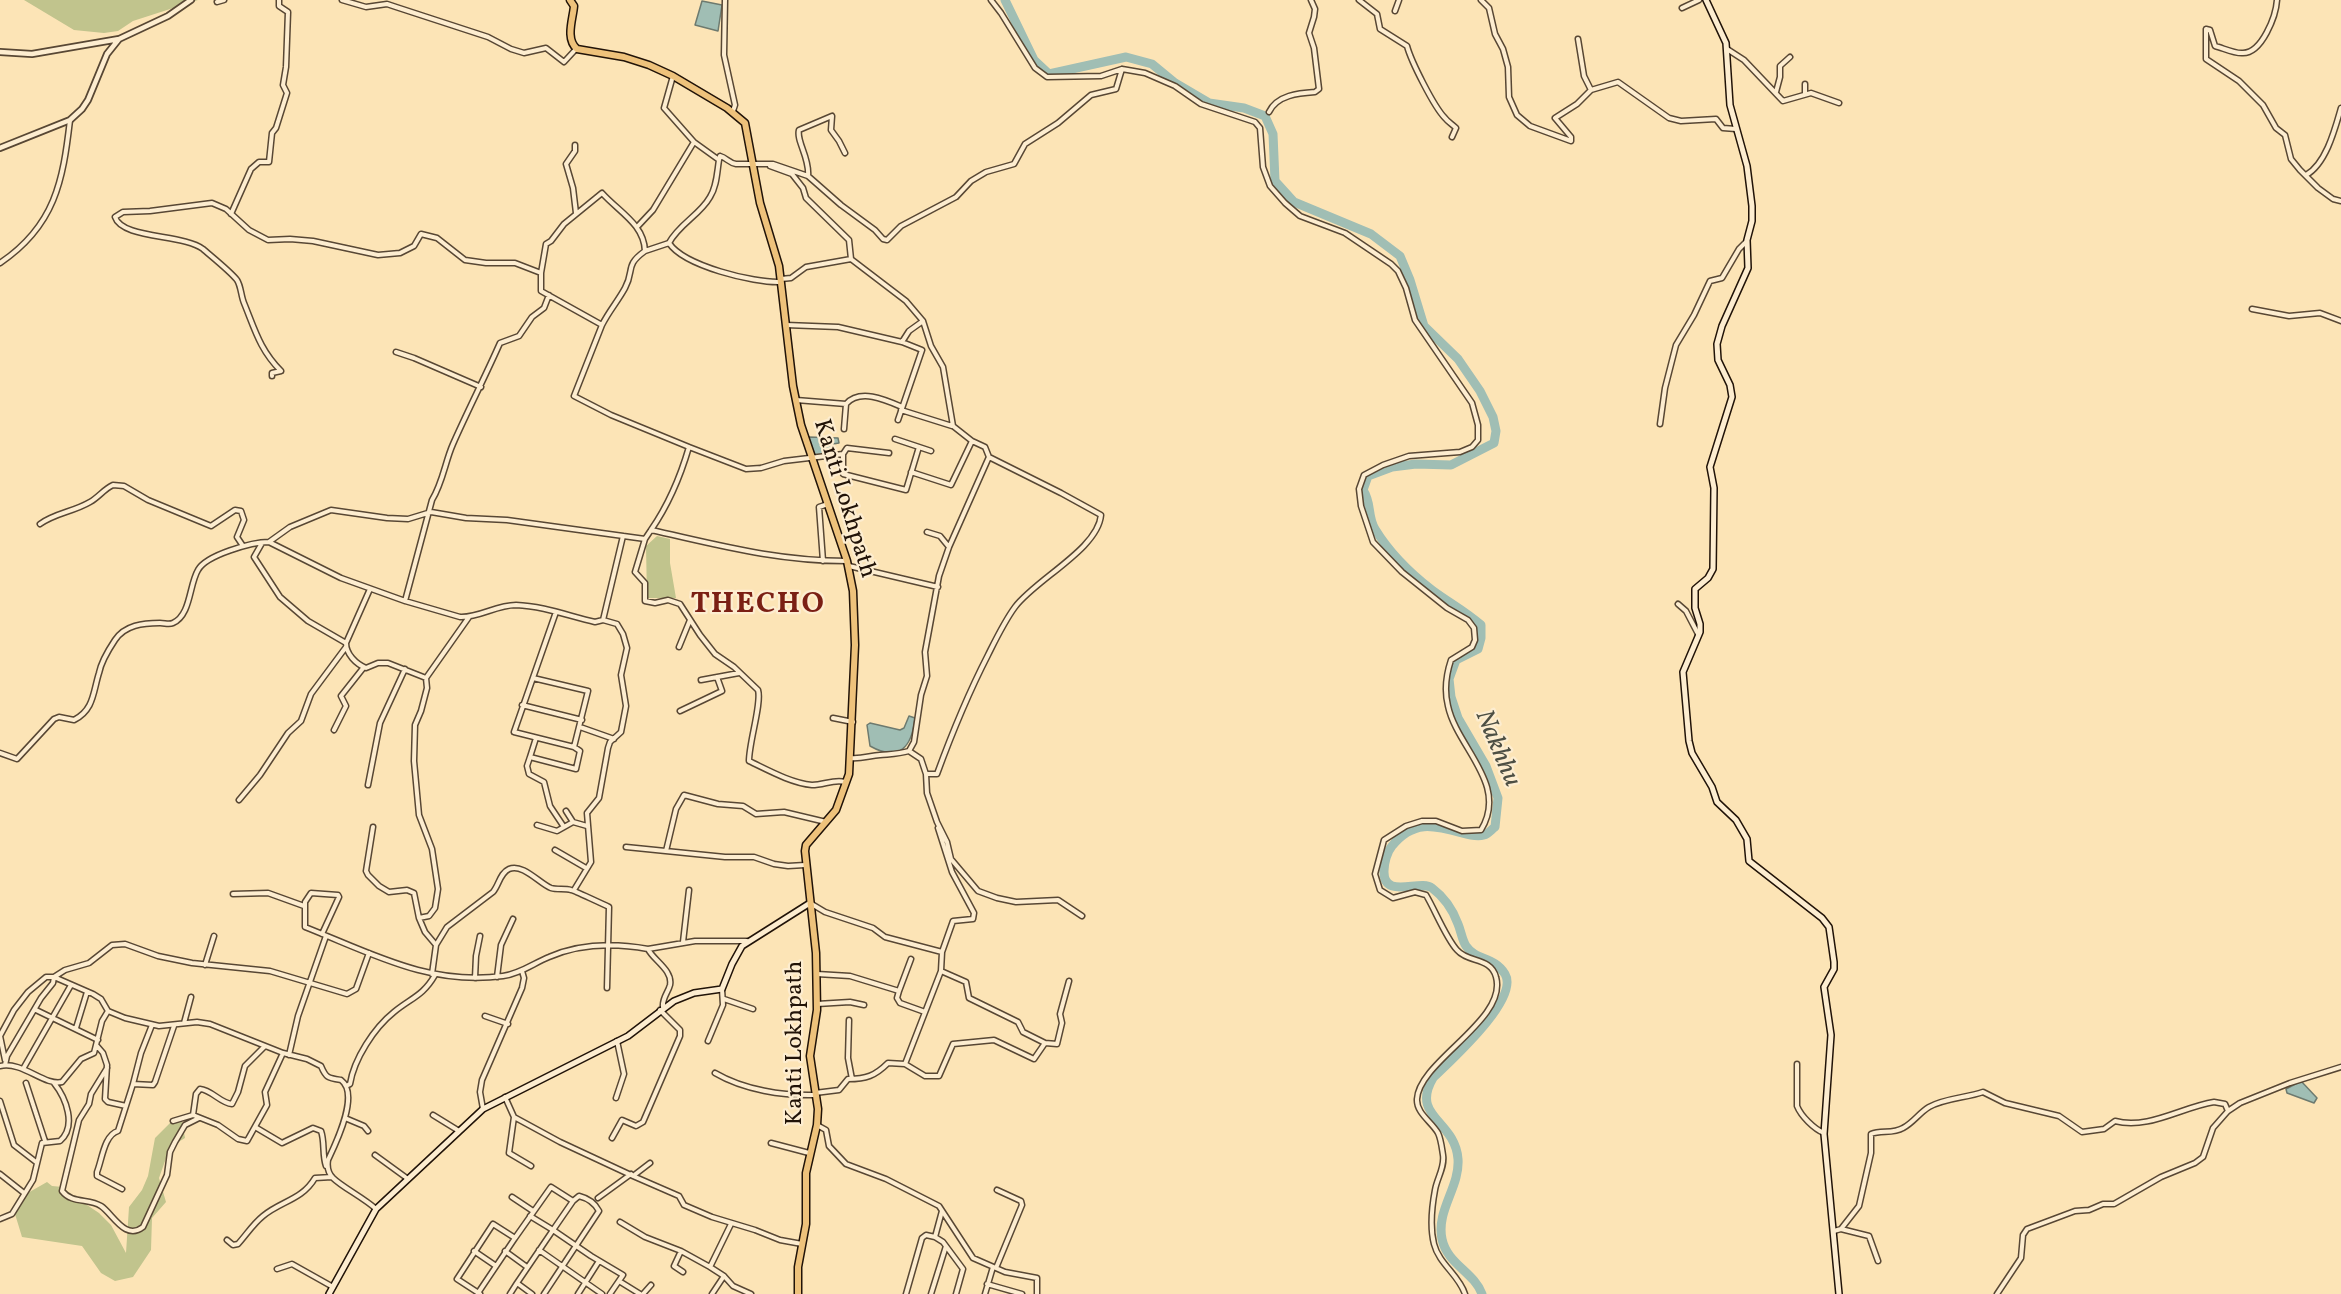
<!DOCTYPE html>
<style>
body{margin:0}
canvas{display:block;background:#fce4b6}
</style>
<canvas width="2341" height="1294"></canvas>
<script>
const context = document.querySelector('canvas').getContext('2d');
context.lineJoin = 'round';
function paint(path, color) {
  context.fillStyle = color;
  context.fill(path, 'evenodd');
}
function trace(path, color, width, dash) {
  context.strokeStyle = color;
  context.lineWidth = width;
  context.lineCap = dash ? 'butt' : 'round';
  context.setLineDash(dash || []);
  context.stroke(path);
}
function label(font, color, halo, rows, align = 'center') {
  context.font = font + ' Vollkorn,serif';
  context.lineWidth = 4.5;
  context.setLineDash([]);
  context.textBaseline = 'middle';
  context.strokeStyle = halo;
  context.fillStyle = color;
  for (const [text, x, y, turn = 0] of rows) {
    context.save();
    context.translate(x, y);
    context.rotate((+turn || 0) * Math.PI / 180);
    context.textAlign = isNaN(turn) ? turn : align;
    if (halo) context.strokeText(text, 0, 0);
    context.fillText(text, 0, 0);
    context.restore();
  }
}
paint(new Path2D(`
 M 24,0 L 198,0 L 133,21 L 118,31 L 104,33 L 74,30 Z
 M 657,536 L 670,539 L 670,563 L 676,598 L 647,598 L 646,546 Z
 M 182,1122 L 185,1138 L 170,1147 L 159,1178 L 166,1202 L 152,1218 L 151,1250 L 133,1277 L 115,1281 L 101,1273 L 82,1246 L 22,1237 L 15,1214 L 26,1194 L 47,1182 L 52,1186 L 63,1187 L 72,1195 L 99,1213 L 111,1225 L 126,1253 L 129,1207 L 142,1190 L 148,1176 L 155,1138 L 170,1123 Z`), '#c1c48d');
const water = new Path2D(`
 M 702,1 L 722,5 L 718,31 L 695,25 Z
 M 808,437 L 838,438 L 839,443 L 833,444 L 833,454 L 815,456 Z
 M 909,716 L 915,718 C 912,746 900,763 870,746 L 867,725 L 870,723 L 900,730 L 904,728 Z
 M 2301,1081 L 2317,1098 L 2314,1103 L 2287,1093 L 2286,1089 Z`);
paint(water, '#a0beb4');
trace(water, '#6d7a6f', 1.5);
trace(new Path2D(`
 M 1005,0 L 1034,60 L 1049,74 L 1126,57 L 1152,64 L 1175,83 L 1209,103 L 1244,108 L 1265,116 L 1273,134 L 1275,181 L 1294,202 L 1371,234 L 1400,256 L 1410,280 L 1424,326 L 1458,359 L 1480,391 L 1493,417 L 1496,431 L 1494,443 L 1451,465 L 1416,464 L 1392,467 L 1368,476 L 1363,490 C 1372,503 1367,516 1375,529 C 1389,552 1410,573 1432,590 C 1448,602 1465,611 1481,625 L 1481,638 L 1478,649 L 1456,660 L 1449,679 L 1451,697 L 1458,718 L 1486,766 L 1498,798 L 1495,827 C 1492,829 1488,834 1484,835 C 1477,837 1469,835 1462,833 C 1433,825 1413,820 1392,846 C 1387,852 1384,863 1384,871 C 1383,900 1420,879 1432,888 C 1444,897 1453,910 1458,924 C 1461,931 1462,940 1466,946 C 1476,961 1494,956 1505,974 C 1520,999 1450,1061 1433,1078 C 1410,1117 1455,1120 1458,1159 C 1460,1187 1436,1210 1442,1239 C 1447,1264 1474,1272 1482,1294`), '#a0beb4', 9);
const minor = new Path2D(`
 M 342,0 L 366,7 L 387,4 L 396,7 L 488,37 L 511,49 L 524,53 L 546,48 L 564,62 L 576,49
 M 725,0 L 724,55 L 735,105 L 733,111
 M 991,0 L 1001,13 L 1035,68 L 1047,77 L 1101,76 L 1122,69 L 1145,73 L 1175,86 L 1201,104 L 1255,122 L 1260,128 L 1263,167 L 1270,186 L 1285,203 L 1300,216 L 1345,233 L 1391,264 L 1398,271 L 1406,288 L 1415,320 L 1472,403 L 1478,425 L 1478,440 L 1472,447 L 1460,452 L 1409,456 L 1383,465 L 1364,475 L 1359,489 L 1361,506 L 1373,542 L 1402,572 L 1447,608 L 1468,620 L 1474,628 L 1475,640 L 1472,647 L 1451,660 C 1446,675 1444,690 1448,706 C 1457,748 1509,784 1481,830 L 1462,831 L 1436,821 L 1422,821 L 1406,826 L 1384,840 L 1375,874 L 1380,890 L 1393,898 L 1415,892 L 1426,895 C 1435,910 1446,938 1457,950 C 1468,963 1491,957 1496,977 C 1508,1020 1419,1061 1417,1099 C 1416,1113 1432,1122 1438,1133 C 1441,1139 1442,1149 1443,1155 C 1445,1167 1437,1178 1435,1190 C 1432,1206 1430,1228 1434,1244 C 1439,1264 1459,1275 1465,1294
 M 1359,0 L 1377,14 L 1380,29 L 1407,46 C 1411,61 1434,107 1445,118 C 1448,122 1452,124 1456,128 L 1452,137
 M 1481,0 L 1489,8 L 1495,34 L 1503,49 L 1508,67 L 1509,97 L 1517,115 L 1530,126 L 1571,141 L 1571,137 L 1555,118 L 1577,104 L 1591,90 L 1618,82 L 1669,118 L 1681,121 L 1716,119 L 1723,128 L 1736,129
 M 2277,0 C 2276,16 2262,53 2243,53 C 2235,54 2223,48 2215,46 L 2210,30 L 2206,29 L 2206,59 L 2239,81 L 2263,105 L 2276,128 L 2285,135 L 2291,159 L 2300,170 L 2318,188 L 2333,199 L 2341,201
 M 217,2 L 224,0
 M 1682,8 L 1699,0
 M 1395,11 L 1399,0
 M 1578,39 L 1584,76 L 1591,90
 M 1727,49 L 1744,60 L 1783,101 L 1811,93 L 1839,103
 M 1805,84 L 1805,94
 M 1776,92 L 1780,77 L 1780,66 L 1790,57
 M 1269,112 C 1277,95 1299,93 1315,92 L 1319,89 L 1314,48 L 1309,33 L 1314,17 L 1315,9 L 1311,0
 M 575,145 L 575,151 L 566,164 L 573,188 L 576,213
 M 719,160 L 720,156 C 727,158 729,163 736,164 L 773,164 L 808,176 L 841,205 L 875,230 L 883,239 L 887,240 L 901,226 L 956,197 L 971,181 L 986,172 L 1014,164 L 1025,144 L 1058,123 L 1091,95 L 1116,89 L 1122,69
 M 770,166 L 792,174 L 803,188 L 806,198 L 849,240 L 851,259 L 806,267 L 791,278 L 781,279
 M 2306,175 C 2326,164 2335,129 2341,108
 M 808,176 C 810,158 796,141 799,130 L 832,116 L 831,130 L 839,141 L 845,153
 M 231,214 L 251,169 L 259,162 L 269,162 L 272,133 L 276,128 L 287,93 L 283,85 L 286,67 L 288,12 L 279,6 L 279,0
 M 638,226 L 653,210 L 694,142 L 664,108 L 673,76
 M 669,243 C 679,224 700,215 710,197 C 717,186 717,172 719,160 L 694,142
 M 645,251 L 669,243 C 684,266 754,283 780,282
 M 851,259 L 906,301 L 923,321 L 931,346 L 943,367 L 953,426 L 972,441 L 985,447 L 989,457 L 1061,493 L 1101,515 C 1098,549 1036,579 1015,607 C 1004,622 996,639 988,655 C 968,694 952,733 937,774 L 926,774
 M 0,263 C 55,226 63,181 70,120
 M 541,273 L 546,244 L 551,241 L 564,224 L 602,193 C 619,212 644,224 645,251 C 624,266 635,270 625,288 C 618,301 609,311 602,325
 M 2252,309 L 2289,316 L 2320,313 L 2341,321
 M 786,325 L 838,327 L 902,342 L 922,350 L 898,420
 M 902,342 L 909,331 L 923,321
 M 396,352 L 414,358 L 481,387
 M 272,376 L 272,373 L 281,371 C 260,350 255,330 244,303 C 241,296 241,286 237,280 C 231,272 211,256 203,249 C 183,234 122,239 115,217 L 123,212 L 150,211 L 212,203 L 226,209 L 249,230 L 268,240 L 290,239 L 313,241 L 378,255 L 400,253 L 414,246 L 421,234 L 437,238 L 465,260 L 486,263 L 515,263 L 541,273 L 541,291 L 602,325 L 574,396 L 611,415 L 689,447
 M 796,400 L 846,404 C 860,388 886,400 902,407
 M 901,410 L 952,426
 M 1660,424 L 1665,388 L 1676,345 L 1694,315 L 1710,281 L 1722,278 L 1739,249 L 1747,241
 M 844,429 L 846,404
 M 895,439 L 931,451
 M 889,453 L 847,448 L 843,454 L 843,474 L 906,490 L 919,447
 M 911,472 L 951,485 L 972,441
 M 40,524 C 55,513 73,512 90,502 C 99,497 104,489 113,485 L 124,486 L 148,500 L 211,526 L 235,510 L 241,511 L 244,520 L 237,537 L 243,546
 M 651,530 C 669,504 680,478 689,447 L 746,469 L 761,468 L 784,461 L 843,454
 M 623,536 L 603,620 L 595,622 C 569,616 543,606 516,605 C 496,605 479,618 460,617 L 405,601 L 341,578 L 269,542 L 290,527 L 331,510 L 387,518 L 408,519 L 431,512 L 466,518 L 507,520 L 645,539
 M 262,543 L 254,557 L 280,597 L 308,621 L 346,643 C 346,654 356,664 366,668 L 378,663 L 388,663 L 426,678
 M 949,547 L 989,457
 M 823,561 L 819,507 L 828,504
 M 849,566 L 938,587
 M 405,601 L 432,500 C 443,482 445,462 453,444 C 468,410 485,377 500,343 L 519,336 L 532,317 L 544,308 L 549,295
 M 1678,604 L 1686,611 L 1698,634
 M 346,643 L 370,589
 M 679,647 L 690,620
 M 533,678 L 588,691 L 574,747
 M 701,680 L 739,673
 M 522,705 L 582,720
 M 680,711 L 722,691 L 717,677
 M 833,718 L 853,722
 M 580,727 L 614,739
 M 334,730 L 346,706 L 341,696 L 364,667
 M 536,738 L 530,757 L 576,769 L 580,751 L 574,747 L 514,732 L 556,612
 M 909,751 L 914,742 L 921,695 L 927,676 L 925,652 L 939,576 L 949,547 L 940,536 L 927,532
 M 0,753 L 17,759 L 54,719 L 59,717 L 74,720 C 94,710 93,692 99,673 C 101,663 109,649 115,640 C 125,625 143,623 160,623 C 165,623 169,625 173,623 C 191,615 189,585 198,570 C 206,555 252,542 269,542
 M 530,757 L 527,766 L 529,774 L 544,782 L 550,806 L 564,827
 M 850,758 C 861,759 869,756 880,755 C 890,754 899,754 909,751 L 921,759 L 926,774 L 927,793 L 937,822 L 947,842 L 951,859 L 978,891 L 997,898 L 1016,902 L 1058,900 L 1082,916
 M 845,782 C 834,779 824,785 812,785 C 791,783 768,770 749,761 C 749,742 762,703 758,690 L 734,667 L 715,654 L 700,635 L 680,604 L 668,600 L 655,603 L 645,601 L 645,583 L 635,572 L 645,539 L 651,530 C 719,545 776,561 847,561
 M 368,785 L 380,723 L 405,669
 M 239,800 L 260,775 L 288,733 L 301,721 L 311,694 L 346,647
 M 566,811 L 573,822
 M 537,825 L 557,831 L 573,822 L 587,826
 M 373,827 L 366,871 L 368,875 L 379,886 L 389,892 L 407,890 L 414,893 L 419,918
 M 938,828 L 952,872 L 974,913 L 973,919 L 953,921 L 942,952
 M 626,847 L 725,857 L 754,857 L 774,864 L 788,866 L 805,865
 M 555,850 L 586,868
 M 666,851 L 676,809 L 684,795 L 718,804 L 743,806 L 756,814 L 784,812 L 826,822
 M 574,890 L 591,862 L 587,813 L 599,798 L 608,748 L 610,742 L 621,732 L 626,706 L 621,675 L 627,648 L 623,634 L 617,624 L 603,620
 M 233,894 L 268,893 L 304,906
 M 810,903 L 825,912 L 873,928 L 885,937 L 942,952 L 941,971 L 905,1064 L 888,1063 C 875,1076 866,1079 848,1079 L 839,1090 L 815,1093
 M 322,934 L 339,897 L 338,895 L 311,893 L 305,902 L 305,927 C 371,953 429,986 503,976 C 520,974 534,963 549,957 C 581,943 615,943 648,949 C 653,960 673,970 670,985 C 668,993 662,998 663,1007
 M 683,942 L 689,890
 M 436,945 L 425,932 L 419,918 L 429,916 L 435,908 L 438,889 L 432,849 L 419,815 L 414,761 L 415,725 L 421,711 L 427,688 L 426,678 L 469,617
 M 648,949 L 695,941 L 747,941
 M 205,965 L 214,936
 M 432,974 L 436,945 L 447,927 L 493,892 C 499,885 500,873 509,869 C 523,863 540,884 551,888 C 557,890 565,888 571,890 C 573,890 607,906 609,907 L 607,988
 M 817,974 L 850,976 L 899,991 L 897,998 L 900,1003 L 925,1012
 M 497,977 L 501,945 L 513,919
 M 475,978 L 476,956 L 480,936
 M 899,991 L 911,959
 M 724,999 L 753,1009
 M 817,1004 L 850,1002 L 864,1005
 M 36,1010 L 98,1040
 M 485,1016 L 508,1024
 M 849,1020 L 848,1058 L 852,1079
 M 184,1023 L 191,997
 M 76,1028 L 87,992
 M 708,1041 L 723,1005 L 722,989
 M 1045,1043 L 1057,1044 L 1062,1023 L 1060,1014 L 1069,981
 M 97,1046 L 103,1053 L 107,1065 L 105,1099 L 108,1102 L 126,1106
 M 289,1055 L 298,1016 L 326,936
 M 5,1060 L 0,1036 L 14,1010 L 28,992 L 46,977 L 54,977 L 65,970 L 89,963 L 112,945 L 125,944 L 158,956 L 192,963 L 270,971 L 347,994 L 356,989 L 369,953
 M 905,1064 L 925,1076 L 939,1076 L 953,1044 L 994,1040 L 1034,1059 L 1045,1043 L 1023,1032 L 1018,1022 L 969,998 L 966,982 L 941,971
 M 1797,1064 L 1797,1106 C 1801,1116 1814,1129 1824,1133
 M 5,1065 L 7,1056 L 41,998 L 53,983 L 54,977 L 93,994 L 101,999 L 108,1011 L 125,1018 L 159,1026 L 197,1022 L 210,1024 L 283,1053 L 307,1059 L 321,1066 C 326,1078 328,1078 341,1080 C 360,1094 336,1143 328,1160 C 327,1166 328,1173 333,1178 C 342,1187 364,1198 376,1209
 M 0,1066 C 23,1061 44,1086 62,1082 L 81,1059 L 94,1053 L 102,1021 L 108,1011
 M 107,1068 L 91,1094 L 89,1104 L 79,1120 L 62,1191 C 72,1204 89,1198 101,1206 C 113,1214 125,1241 143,1227 L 167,1175 L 170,1152 L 175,1142 L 185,1125 L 199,1118
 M 23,1069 L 71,985
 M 715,1073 C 744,1090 783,1096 816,1095
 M 26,1083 L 45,1141
 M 133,1084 L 141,1053 L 152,1025
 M 346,1086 L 350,1084 C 354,1059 374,1028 394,1012 C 411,998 423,996 435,975
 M 505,1097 L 514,1117 L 509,1153 L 531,1166
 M 616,1098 L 624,1074 L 617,1041
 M 0,1101 L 14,1145 L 36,1162
 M 483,1109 L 480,1092 L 482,1080 L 522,988 L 524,978 L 522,971
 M 193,1115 L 218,1125 L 238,1139 L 247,1141 L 267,1105 L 265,1092 L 283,1053
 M 433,1115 L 459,1131
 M 514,1117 L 560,1142 L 633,1176 L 650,1163
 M 345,1118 L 364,1126 L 368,1131
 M 173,1121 L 193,1115 L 196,1094 L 200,1089 C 212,1090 220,1103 232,1104 L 238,1092 L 245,1066 L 264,1047
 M 817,1125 L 826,1130 L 829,1146 L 846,1164 L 886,1179 L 939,1206 L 973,1258 L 1005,1272 L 1037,1278 L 1037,1294
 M 255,1127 L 282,1143 L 313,1128 L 321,1131 C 325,1142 322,1155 326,1166
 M 612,1138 L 622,1120 L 636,1126 L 643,1122 L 680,1036 L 680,1030 L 660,1010
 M 771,1143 L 809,1153
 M 375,1155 L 408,1179
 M 0,1174 L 24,1193
 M 633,1176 L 679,1196 L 684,1205 L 712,1217 L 755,1230 L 780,1240 L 802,1244
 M 122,1189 L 97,1176 L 97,1172 C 102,1160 104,1135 118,1131 L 133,1084 L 153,1085 L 155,1082 L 174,1026
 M 512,1197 L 533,1211
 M 598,1198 L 631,1174
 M 942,1211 L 935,1237 L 943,1242 L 963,1269 L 956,1294
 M 0,1219 L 12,1214 L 33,1180 L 42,1143 L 60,1141 C 77,1126 66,1098 54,1083
 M 620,1222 L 645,1237 L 681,1251 L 710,1267 L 724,1276 L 733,1286 L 751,1294
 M 1841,1229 L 1859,1206 L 1871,1153 L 1871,1134 C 1881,1130 1893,1134 1903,1128 C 1913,1123 1919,1113 1929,1107 C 1945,1098 1966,1098 1983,1092 L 2005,1103 L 2059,1116 L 2082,1132 L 2104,1129 L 2115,1121 C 2148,1130 2182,1107 2214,1102 L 2225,1104 L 2228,1111
 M 1834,1231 L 1841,1229 L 1869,1236 L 1878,1261
 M 227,1240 L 233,1245 L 238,1244 C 247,1234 253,1224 263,1216 C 281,1201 302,1200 315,1178 L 332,1177
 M 539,1250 L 602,1294
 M 474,1251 L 496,1266
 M 505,1251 L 527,1267
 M 681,1251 L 674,1266 L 683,1272
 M 710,1267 L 731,1224
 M 996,1268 L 1022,1205 L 1021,1201 L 997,1190
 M 277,1269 L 292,1264 L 333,1287
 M 619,1281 L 640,1294
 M 517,1283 L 553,1230 L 530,1216
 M 987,1284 L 1022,1294
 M 478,1293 L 515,1238
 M 480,1294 L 457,1279 L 493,1224 L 515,1238 L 551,1187 L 573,1201 L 553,1230 L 591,1256 L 623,1275 L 610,1294
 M 510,1294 L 517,1283 L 532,1294
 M 544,1294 L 599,1211 C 595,1203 587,1198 579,1196 L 573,1201
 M 578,1294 L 599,1261
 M 643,1294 L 651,1285
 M 712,1294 L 724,1276
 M 906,1294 L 922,1238 L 926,1235 L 935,1237
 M 931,1294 L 946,1246
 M 985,1294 L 993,1267
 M 1997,1294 L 2021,1258 L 2023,1235 L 2027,1229 L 2075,1211 L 2089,1210 L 2103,1204 L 2114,1204 L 2161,1177 L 2195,1163 L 2203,1157 L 2213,1128 L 2228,1111 L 2240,1103 L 2290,1083 L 2341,1067`);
const tertiary = new Path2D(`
 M 0,52 L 32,54 L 119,39
 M 0,148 L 70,120 L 82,109 L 88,100 L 107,54 L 119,39 L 168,16 L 191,0`);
const secondary = new Path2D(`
 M 1706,0 L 1726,43 L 1730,105 L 1747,166 L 1752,206 L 1752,221 L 1747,240 L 1748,268 L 1722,326 L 1717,344 L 1718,360 L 1730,385 L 1732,397 L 1710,467 L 1714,488 L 1713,569 L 1708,578 L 1695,589 L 1695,608 L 1700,624 L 1700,632 L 1683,672 L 1689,741 L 1692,753 L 1712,787 L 1717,802 L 1736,820 L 1747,839 L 1749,861 L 1822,918 L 1829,927 L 1834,962 L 1834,969 L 1824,987 L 1831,1035 L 1824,1134 L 1839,1294
 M 329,1294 L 376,1209 L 483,1109 L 628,1036 L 674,1001 L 694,993 L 722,989 L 732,964 L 742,946 L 810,903`);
const primary = new Path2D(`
 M 570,0 L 574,6 C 573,19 565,39 577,49 L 624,57 L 649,65 L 673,76 L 727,108 L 745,123 L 760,203 L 779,266 L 793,386 L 801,425 L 847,561 L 853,591 L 855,645 L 849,774 L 836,810 L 806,845 L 805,851 L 816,953 L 817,1010 L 810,1056 L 818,1109 L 817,1125 L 806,1173 L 806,1224 L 798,1267 L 798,1294`);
trace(minor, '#584734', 7);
trace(tertiary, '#584734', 8);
trace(secondary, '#211308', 8);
trace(primary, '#211308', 9);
trace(minor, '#fdedd0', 4);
trace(tertiary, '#fdedd0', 4.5);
trace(secondary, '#fdedd0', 5);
trace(primary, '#eec27b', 6);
label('24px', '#211308', '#fdedd0', [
 ["Kanti Lokhpath",843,499,73],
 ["Kanti Lokhpath",797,1043,-90]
]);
label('italic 26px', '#4d4f44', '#fdedd0', [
 ["Nakhhu",1496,749,67]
]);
context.letterSpacing = '1.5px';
label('bold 30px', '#7a1f14', '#fdedd0', [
 ["THECHO",758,606]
]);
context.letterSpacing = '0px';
</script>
